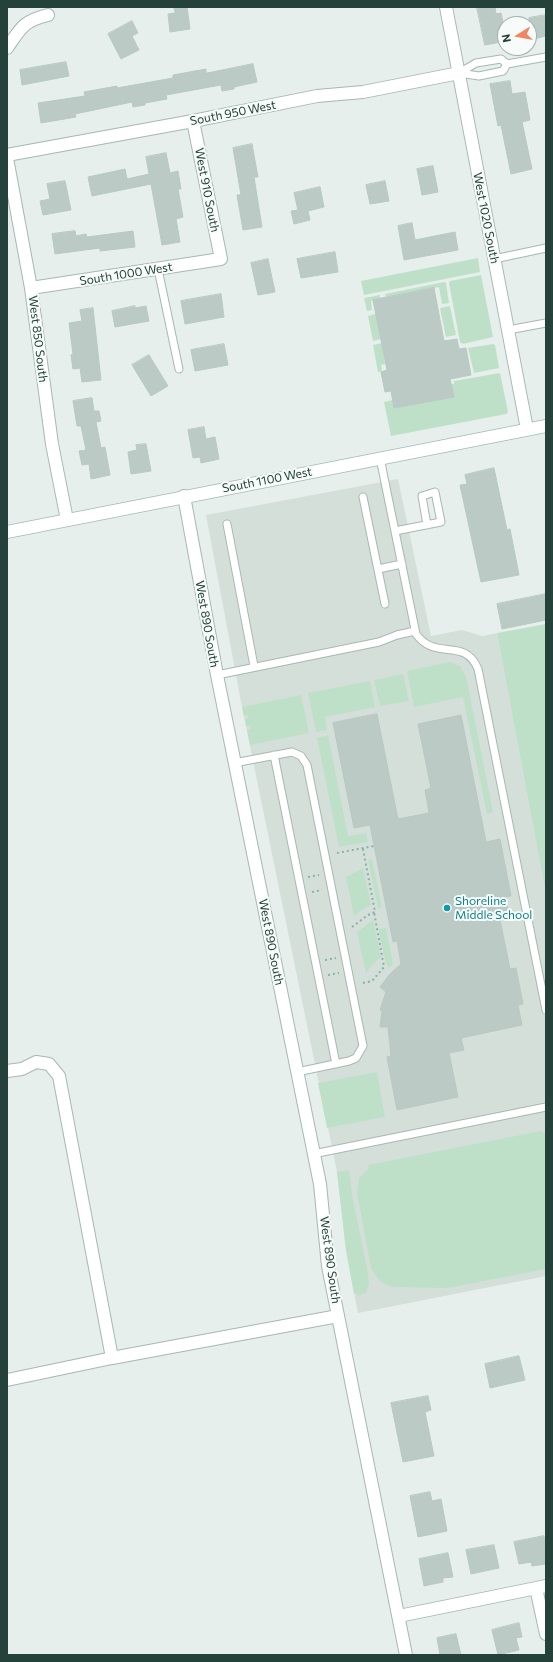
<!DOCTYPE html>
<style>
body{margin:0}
#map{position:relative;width:553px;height:1662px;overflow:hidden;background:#e6efeb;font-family:Commissioner,sans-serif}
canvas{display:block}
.frame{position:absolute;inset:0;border:8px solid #24423a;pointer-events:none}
.north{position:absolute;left:497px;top:16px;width:40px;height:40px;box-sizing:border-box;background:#f7fbf9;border:1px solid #a3b1ad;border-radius:50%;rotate:259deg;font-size:11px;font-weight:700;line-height:16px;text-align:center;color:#24423a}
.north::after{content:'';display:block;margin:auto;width:14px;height:18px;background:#f4845f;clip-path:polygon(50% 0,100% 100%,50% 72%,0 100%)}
</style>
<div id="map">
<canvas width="553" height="1662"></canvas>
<div class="frame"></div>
<div class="north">N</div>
</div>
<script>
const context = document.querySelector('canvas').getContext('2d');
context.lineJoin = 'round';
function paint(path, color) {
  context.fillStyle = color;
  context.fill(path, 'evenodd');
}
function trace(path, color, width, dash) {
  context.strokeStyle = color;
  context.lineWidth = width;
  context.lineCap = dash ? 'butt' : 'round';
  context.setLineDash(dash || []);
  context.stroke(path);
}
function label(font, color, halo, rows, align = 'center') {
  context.font = font + ' Commissioner,sans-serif';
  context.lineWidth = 4;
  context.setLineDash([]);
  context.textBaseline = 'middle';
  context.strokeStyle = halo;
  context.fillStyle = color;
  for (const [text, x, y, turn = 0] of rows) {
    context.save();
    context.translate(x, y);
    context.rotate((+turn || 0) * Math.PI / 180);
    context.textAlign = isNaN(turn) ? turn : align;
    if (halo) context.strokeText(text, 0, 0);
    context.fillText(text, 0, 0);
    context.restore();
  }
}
paint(new Path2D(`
 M 398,479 L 431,636 L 462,630 L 482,636 L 497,633 L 546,888 L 546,1276 L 358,1313 L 346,1250 L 337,1172 L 242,707 L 206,515 Z`), '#d4dfda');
paint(new Path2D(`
 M 478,258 L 480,272 L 364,295 L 361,281 Z
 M 481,275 L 493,337 L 463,344 L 460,342 L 449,283 L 450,281 Z
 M 444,282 L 446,283 L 449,303 L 442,304 L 439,287 L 386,297 L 385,294 Z
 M 380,295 L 380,298 L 371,301 L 372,310 L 367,311 L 364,298 Z
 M 450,306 L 456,335 L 446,337 L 440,308 Z
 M 376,314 L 381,339 L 373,341 L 368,316 Z
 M 382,343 L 385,364 L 381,365 L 382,371 L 378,372 L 373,345 Z
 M 493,344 L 495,345 L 499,368 L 474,373 L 468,348 Z
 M 500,373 L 508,412 L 506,414 L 391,436 L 384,402 L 393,400 L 395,408 L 453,397 L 451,384 L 454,384 L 454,381 Z
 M 546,624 L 546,893 L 497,633 Z
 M 449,662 L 460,666 L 466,676 L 493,812 L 487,814 L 463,697 L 414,707 L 407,671 Z
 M 403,674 L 409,701 L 380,706 L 374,680 Z
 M 370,681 L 375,707 L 325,717 L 327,730 L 316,732 L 308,693 Z
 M 301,695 L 309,733 L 250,745 L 247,730 L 251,729 L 250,726 L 246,726 L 245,719 L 248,718 L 248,715 L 244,716 L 242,707 Z
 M 328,735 L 348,836 L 366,833 L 368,842 L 339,847 L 317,738 Z
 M 372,859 L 382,908 L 378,908 L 368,860 Z
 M 363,868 L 371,905 L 362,910 L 354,916 L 346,877 Z
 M 373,920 L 381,957 L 372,965 L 366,973 L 357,932 Z
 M 386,928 L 393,964 L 389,968 L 386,964 L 378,929 Z
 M 377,1072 L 385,1117 L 327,1128 L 318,1083 Z
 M 541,1131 L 546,1135 L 546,1269 L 448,1288 L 392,1287 L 383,1283 L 379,1280 L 371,1268 L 357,1193 L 359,1178 L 369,1168 L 368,1165 Z
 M 349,1170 L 353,1200 L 368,1273 L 369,1284 L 366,1293 L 357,1296 L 356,1293 L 354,1294 L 346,1250 L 337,1172 Z`), '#bfe0c8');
const building = new Path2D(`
 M 174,7 L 187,7 L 190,29 L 170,32 L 168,14 L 175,13 Z
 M 477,7 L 495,7 L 496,14 L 501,13 L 505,31 L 499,32 L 501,42 L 485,45 Z
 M 546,15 L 546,36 L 529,40 L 529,18 Z
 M 132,21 L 138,33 L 132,36 L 139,50 L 121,59 L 108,34 Z
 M 66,62 L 69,76 L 22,85 L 20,70 Z
 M 253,64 L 257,82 L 234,87 L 234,89 L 222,91 L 221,85 L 166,95 L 167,99 L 145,103 L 145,105 L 133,107 L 132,102 L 75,114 L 76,117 L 41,123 L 38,103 L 85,96 L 84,92 L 117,86 L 117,88 L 173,78 L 173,75 L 206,69 L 206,73 Z
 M 510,81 L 512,94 L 525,92 L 530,120 L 522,122 L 532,169 L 511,174 L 501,125 L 498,126 L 490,84 Z
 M 252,144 L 258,177 L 254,177 L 262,227 L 243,230 L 237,195 L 241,195 L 233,148 Z
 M 166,153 L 170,173 L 178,171 L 181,189 L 178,189 L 183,217 L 176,219 L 180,242 L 162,245 L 151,184 L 92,196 L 88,177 L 125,169 L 127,179 L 149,174 L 146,157 Z
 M 433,166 L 438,192 L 422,195 L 417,169 Z
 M 65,181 L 71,210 L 43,215 L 40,201 L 50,199 L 47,184 Z
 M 385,181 L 389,201 L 370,204 L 366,185 Z
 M 320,187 L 324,207 L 308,211 L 310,220 L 294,224 L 291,211 L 298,210 L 294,193 Z
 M 412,223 L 415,240 L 455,232 L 458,250 L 404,260 L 398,226 Z
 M 75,231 L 76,236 L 86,234 L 87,237 L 133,231 L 135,247 L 100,251 L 100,248 L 55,254 L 52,234 Z
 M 335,252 L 338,272 L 301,278 L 297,259 Z
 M 268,259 L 275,292 L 258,295 L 251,263 Z
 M 434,288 L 444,341 L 457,339 L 459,349 L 466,348 L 471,375 L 450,379 L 454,397 L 394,408 L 391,391 L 385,392 L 381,372 L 387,370 L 373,300 Z
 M 221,294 L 224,317 L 185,324 L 181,301 Z
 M 135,306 L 135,308 L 146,306 L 149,321 L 115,327 L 112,311 Z
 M 93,308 L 101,380 L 82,382 L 80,368 L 73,369 L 71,355 L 73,354 L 69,323 L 82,321 L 80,310 Z
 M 224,344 L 228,365 L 195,371 L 191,350 Z
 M 149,355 L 168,386 L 151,396 L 132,365 Z
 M 92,398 L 94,411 L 99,411 L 101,421 L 96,422 L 101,448 L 105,447 L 110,475 L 91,479 L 89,464 L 82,465 L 79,451 L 86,450 L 81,426 L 77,426 L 73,401 Z
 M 204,427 L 206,439 L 215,437 L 219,459 L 201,463 L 200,457 L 193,458 L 188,430 Z
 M 146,444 L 151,471 L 131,474 L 128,452 L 137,450 L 136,445 Z
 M 494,468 L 507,530 L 510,529 L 519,575 L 481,582 L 460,485 L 467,484 L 465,475 Z
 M 546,594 L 546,620 L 502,629 L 497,604 Z
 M 377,714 L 398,819 L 429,813 L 425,790 L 431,788 L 418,724 L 461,715 L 486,842 L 500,839 L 511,896 L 505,897 L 510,918 L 500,920 L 510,969 L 516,968 L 523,1004 L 518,1005 L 522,1025 L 461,1038 L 464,1050 L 449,1053 L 458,1097 L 397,1110 L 387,1057 L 391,1056 L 388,1027 L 380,1027 L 382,1011 L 380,1010 L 386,992 L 380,987 L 390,974 L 401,964 L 397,941 L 393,942 L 370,825 L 354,828 L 333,723 Z
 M 519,1356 L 525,1380 L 490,1388 L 485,1364 Z
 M 428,1396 L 431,1410 L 425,1412 L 434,1456 L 403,1462 L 391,1403 Z
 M 430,1492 L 432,1501 L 441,1499 L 447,1531 L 418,1537 L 410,1496 Z
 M 544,1536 L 546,1548 L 546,1564 L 532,1566 L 531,1562 L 519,1564 L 514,1542 Z
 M 494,1545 L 499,1568 L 471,1574 L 466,1550 Z
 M 448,1553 L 453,1577 L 443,1578 L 443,1582 L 424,1586 L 419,1559 Z
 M 519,1623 L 522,1637 L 516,1638 L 519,1650 L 498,1655 L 492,1630 Z
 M 456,1634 L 461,1655 L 440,1655 L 437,1638 Z`);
paint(building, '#bbcac4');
trace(building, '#b8c9c2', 1);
const lane = new Path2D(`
 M 501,59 L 507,64 L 503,71 L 479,76 L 459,73 L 476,63 Z
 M 507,64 L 546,57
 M 494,259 L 546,248
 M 158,269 L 179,369
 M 508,330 L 546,323
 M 380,458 L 416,634 C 436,662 464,636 478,669 L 546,1010
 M 363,497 L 385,604
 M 227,524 L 254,666
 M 395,531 L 441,522 L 435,492 L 422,496 L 427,525
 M 378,569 L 402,564
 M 217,675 L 379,642 L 397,635 L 415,631
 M 274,755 L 336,1064
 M 234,763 L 292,752 L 301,756 L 307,765 L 363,1046 L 356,1058 L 349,1061 L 297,1072
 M 313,1154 L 546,1107`);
const street = new Path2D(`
 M 446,7 L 527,429
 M 7,48 C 21,28 23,21 48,15
 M 7,155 L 193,121 L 317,96 L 363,92 L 459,73
 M 7,158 L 31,288 L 52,444 L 67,520
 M 31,288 L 221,259 L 193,121
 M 184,496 L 217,675 L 320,1184 L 328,1266 L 406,1655
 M 7,1071 L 22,1069 L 36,1062 L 49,1064 L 59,1076 L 112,1358
 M 7,1380 L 112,1358 L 338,1316
 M 536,1588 L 546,1634
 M 399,1616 L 546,1586`);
const secondary = new Path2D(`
 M 7,532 L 546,426`);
trace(lane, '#a8b8b2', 9);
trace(street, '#a8b8b2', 14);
trace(secondary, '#a4bbb3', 14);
trace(new Path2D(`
 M 337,853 L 374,846
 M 308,877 L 319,875
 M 312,892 L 322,890
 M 352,927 L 368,915 L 375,912 L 363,849
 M 325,960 L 336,958
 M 328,975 L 339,973
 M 363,983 L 372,981 L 384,967 L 374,912`), '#86b3a5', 2, [2, 3]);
trace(lane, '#fff', 7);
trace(street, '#fff', 12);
trace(secondary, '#fff', 12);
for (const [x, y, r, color] of [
 [447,908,4,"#0f9aa8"]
]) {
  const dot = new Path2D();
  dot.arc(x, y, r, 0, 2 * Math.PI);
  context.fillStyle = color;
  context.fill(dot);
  trace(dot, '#f7fbf9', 1.5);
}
label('12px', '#24423a', '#f7fbf9', [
 ["South 950 West",233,113,-11],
 ["West 910 South",207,190,79],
 ["West 1020 South",486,218,79],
 ["South 1000 West",126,274,-9],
 ["West 850 South",38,339,83],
 ["South 1100 West",267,480,-11],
 ["West 890 South",207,624,80],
 ["West 890 South",271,942,79],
 ["West 890 South",330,1260,82]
]);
label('12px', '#0d838f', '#f7fbf9', [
 ["Shoreline",455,901],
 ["Middle School",455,915]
], 'left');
</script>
